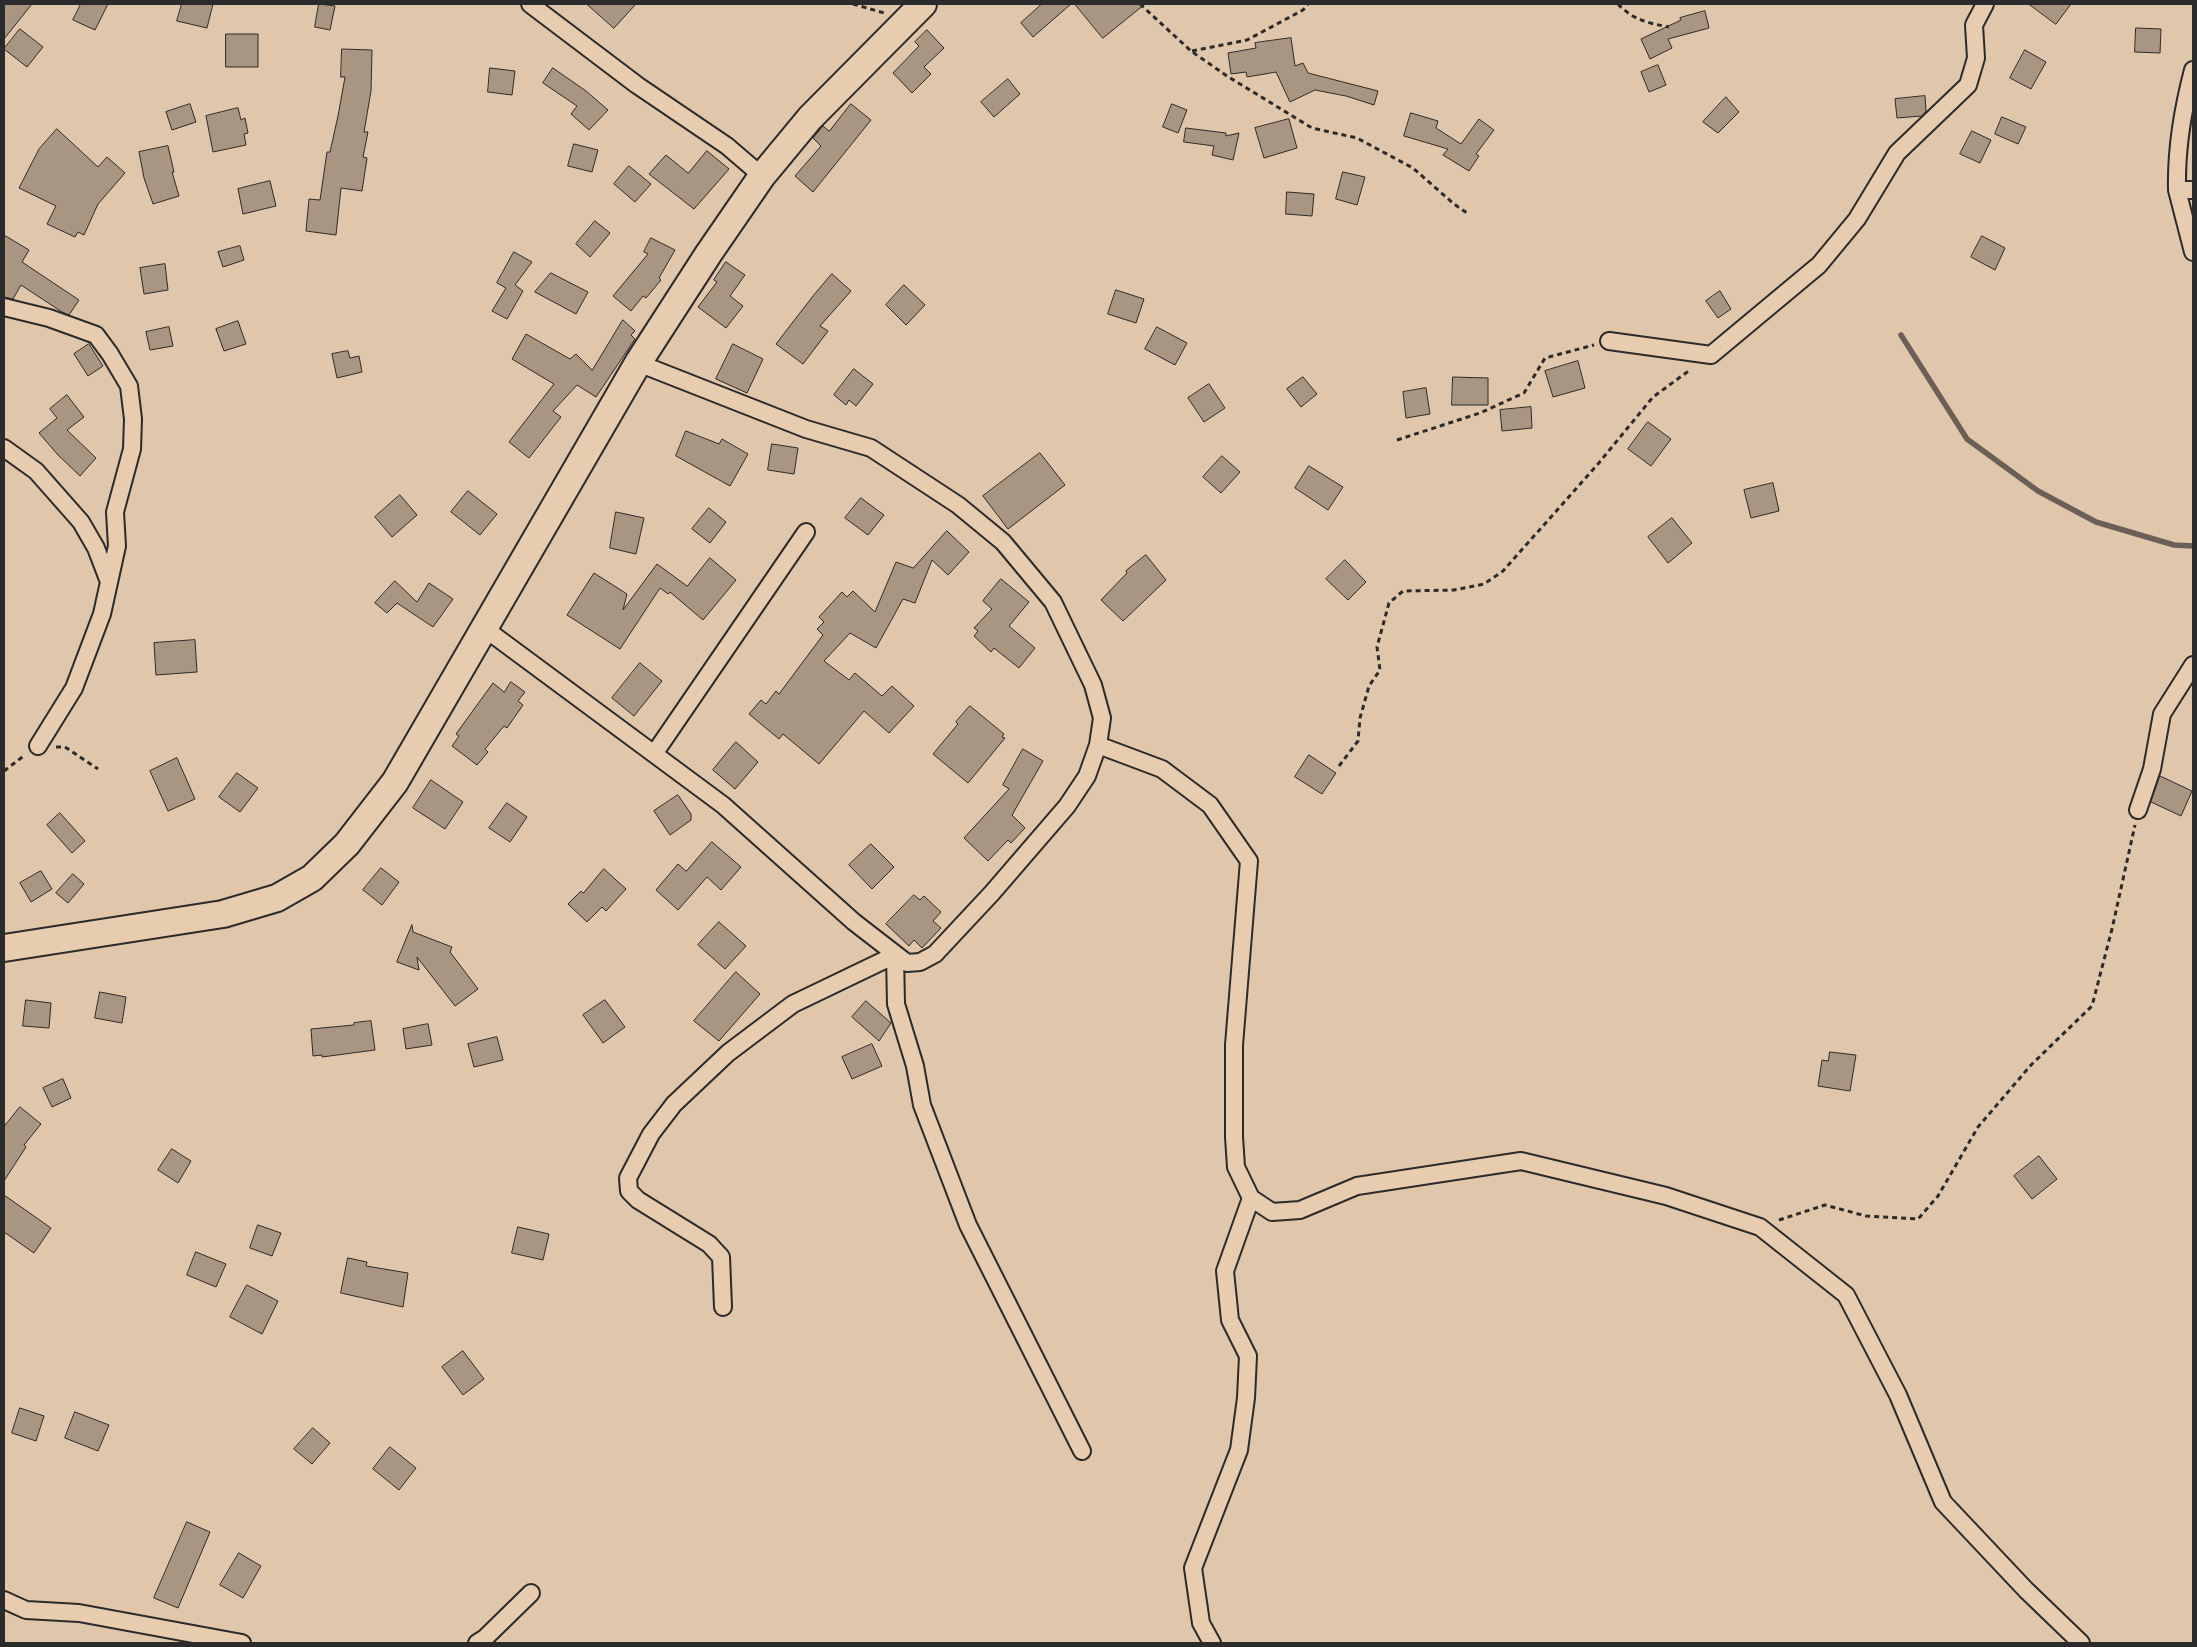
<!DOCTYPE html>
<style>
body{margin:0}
#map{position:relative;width:2197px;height:1647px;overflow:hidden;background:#e0c6aa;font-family:Mynerve,sans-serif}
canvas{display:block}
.frame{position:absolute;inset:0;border:5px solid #2b2b2b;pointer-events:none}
</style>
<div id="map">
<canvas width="2197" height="1647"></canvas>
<div class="frame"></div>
</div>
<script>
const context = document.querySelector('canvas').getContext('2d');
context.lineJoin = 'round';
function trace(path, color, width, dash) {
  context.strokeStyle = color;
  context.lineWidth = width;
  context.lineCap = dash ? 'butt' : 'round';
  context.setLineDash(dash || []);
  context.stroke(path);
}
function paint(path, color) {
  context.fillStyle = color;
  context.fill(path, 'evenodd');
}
trace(new Path2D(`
 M 1901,335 L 1967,439 L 2038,491 L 2096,522 L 2174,545 L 2193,546`), '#6a6057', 5.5);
const building = new Path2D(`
 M 4,4 L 32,4 L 4,39 Z
 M 81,4 L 108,4 L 95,30 L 73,20 Z
 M 182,4 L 213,4 L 207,28 L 177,21 Z
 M 319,4 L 335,6 L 330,30 L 315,27 Z
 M 587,4 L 636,4 L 614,28 Z
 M 1042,4 L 1071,4 L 1033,37 L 1021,23 Z
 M 1075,4 L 1145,4 L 1103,38 Z
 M 2029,4 L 2071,4 L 2056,24 Z
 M 1705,11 L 1709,28 L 1668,39 L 1672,48 L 1650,59 L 1641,39 L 1681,20 L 1680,18 Z
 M 2136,28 L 2161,29 L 2160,53 L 2135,52 Z
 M 20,29 L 43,47 L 27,67 L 4,49 Z
 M 927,30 L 944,48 L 924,67 L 931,74 L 912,93 L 893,73 L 919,46 L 915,42 Z
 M 226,34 L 258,34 L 258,67 L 226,67 Z
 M 1291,38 L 1295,66 L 1303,63 L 1308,73 L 1378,91 L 1374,105 L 1346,96 L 1315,90 L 1290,102 L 1276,72 L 1247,77 L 1246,72 L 1231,74 L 1228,53 L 1256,48 L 1255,43 Z
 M 342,49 L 372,50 L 371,91 L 364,132 L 368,132 L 363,157 L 367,158 L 362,191 L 341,188 L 336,235 L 306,231 L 309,199 L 320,200 L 327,152 L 330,152 L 338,116 L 345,77 L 341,77 Z
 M 2025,50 L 2046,62 L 2031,89 L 2010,78 Z
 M 1658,65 L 1666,85 L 1649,92 L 1641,72 Z
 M 490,68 L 515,71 L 512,95 L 488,92 Z
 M 553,68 L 586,91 L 608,110 L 589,130 L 571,114 L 577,106 L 543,83 Z
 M 1008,79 L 1020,94 L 994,117 L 981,102 Z
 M 1925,96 L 1926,111 L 1922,116 L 1897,118 L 1895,99 Z
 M 1726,97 L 1739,112 L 1718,133 L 1703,122 Z
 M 190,104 L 196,122 L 172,130 L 166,112 Z
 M 851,104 L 871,120 L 813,192 L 795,176 L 821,146 L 813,138 L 823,126 L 829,131 Z
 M 1172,104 L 1187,110 L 1178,133 L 1163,127 Z
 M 238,108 L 241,120 L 245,118 L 248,133 L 244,134 L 246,145 L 213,152 L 206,116 Z
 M 1411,113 L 1438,121 L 1436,128 L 1461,144 L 1479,119 L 1494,130 L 1476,154 L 1479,156 L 1469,171 L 1443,155 L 1448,149 L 1404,136 Z
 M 2002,117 L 2026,127 L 2018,144 L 1995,134 Z
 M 1289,119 L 1297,148 L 1264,158 L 1255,128 Z
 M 1186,128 L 1226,133 L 1226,136 L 1239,133 L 1233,160 L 1212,155 L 1214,146 L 1184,142 Z
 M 57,129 L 98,167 L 107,157 L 125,173 L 98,204 L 84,235 L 78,232 L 75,237 L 47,224 L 56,206 L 19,188 L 39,149 Z
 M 1972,131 L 1991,140 L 1980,163 L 1960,154 Z
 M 574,144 L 598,150 L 592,172 L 568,166 Z
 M 168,146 L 174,172 L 172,172 L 179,196 L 153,204 L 144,178 L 139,152 Z
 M 707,151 L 729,169 L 694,209 L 649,174 L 666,155 L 688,173 Z
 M 629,166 L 651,184 L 635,202 L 614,184 Z
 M 1343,172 L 1365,177 L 1357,205 L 1336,199 Z
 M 270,181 L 276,206 L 243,214 L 238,189 Z
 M 1287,192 L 1314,194 L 1312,216 L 1286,214 Z
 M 595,221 L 610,233 L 590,257 L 576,244 Z
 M 4,235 L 29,250 L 22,262 L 79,300 L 69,315 L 62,312 L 21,285 L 13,299 L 4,297 Z
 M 1982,236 L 2005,248 L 1995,270 L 1971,257 Z
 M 651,238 L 675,250 L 659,278 L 661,280 L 646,298 L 643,296 L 631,311 L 613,296 L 648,254 L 644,252 Z
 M 240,246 L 244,260 L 223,267 L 218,252 Z
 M 514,252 L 532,262 L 515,285 L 523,291 L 507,319 L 492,311 L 506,288 L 497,283 Z
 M 726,262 L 745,275 L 730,296 L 743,306 L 726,328 L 698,307 L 717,282 L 714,280 Z
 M 165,264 L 168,290 L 144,294 L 140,268 Z
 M 551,273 L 588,292 L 576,314 L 535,292 Z
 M 832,274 L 851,291 L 820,326 L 828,331 L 803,364 L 776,344 L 813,296 Z
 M 904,285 L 925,305 L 906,325 L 886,305 Z
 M 1116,290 L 1144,299 L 1136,323 L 1108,314 Z
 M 1720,291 L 1731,309 L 1718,318 L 1706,301 Z
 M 623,320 L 635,331 L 631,335 L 635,339 L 596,397 L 577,385 L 553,411 L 561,417 L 529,458 L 509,442 L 554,384 L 512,359 L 526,334 L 570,359 L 576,354 L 592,370 Z
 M 238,321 L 246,344 L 224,351 L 216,329 Z
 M 169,327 L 173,346 L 150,350 L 146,332 Z
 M 1157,327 L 1187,343 L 1175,365 L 1145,349 Z
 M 89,344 L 103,366 L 88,376 L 74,354 Z
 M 733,344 L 763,359 L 747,393 L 716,379 Z
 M 348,351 L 350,358 L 359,356 L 362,372 L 337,378 L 332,354 Z
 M 1578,361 L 1585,388 L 1553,397 L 1545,371 Z
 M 854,369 L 873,384 L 856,406 L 849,400 L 846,405 L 834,395 Z
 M 1303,377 L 1317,394 L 1301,407 L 1287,389 Z
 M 1453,377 L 1488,378 L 1488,405 L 1452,405 Z
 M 1209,384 L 1225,408 L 1204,422 L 1188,398 Z
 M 1426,388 L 1430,414 L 1406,418 L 1403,392 Z
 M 67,395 L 84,417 L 67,430 L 96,458 L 80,476 L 58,455 L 39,433 L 57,418 L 50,409 Z
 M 1531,407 L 1532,428 L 1502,431 L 1500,410 Z
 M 1648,422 L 1671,439 L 1651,466 L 1628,449 Z
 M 686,431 L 719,444 L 722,439 L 748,454 L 730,486 L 676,456 Z
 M 772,444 L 798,448 L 794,474 L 768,470 Z
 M 1040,453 L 1065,485 L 1008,529 L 983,496 Z
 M 1222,456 L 1240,472 L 1221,493 L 1203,477 Z
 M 1309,466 L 1343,487 L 1328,510 L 1295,488 Z
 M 1773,483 L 1779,511 L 1751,518 L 1744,490 Z
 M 468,491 L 497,514 L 480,535 L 451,512 Z
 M 400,495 L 417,515 L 392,537 L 375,517 Z
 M 861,498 L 884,515 L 868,535 L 845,518 Z
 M 709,508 L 726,522 L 710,543 L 692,529 Z
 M 616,512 L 644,518 L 636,554 L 610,548 Z
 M 1672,518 L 1692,543 L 1668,563 L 1648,537 Z
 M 947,531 L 969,552 L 948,575 L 932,560 L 915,603 L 903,599 L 876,648 L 850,633 L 824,661 L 849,680 L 855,673 L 882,696 L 892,686 L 914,706 L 889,733 L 864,711 L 819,764 L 783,734 L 779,739 L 749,714 L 761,700 L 766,704 L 776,691 L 779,694 L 823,635 L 817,629 L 824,622 L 819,617 L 842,592 L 847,597 L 853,591 L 875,612 L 896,562 L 913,568 Z
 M 1146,555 L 1166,580 L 1123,621 L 1101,600 L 1127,573 L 1126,571 Z
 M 710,558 L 736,580 L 703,620 L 670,592 L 668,594 L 660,588 L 620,649 L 567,615 L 594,573 L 627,594 L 623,610 L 657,564 L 687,586 Z
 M 1345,560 L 1366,582 L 1348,600 L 1326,579 Z
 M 1001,579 L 1029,602 L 1009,626 L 1035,648 L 1019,668 L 994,648 L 991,652 L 974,636 L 978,631 L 974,628 L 992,609 L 983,601 Z
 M 395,581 L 417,602 L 429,583 L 453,599 L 433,627 L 397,603 L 387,613 L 375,603 Z
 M 195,640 L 197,672 L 156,675 L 154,643 Z
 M 640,663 L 662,681 L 634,716 L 612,698 Z
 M 511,682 L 525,692 L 518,701 L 523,705 L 507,728 L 504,726 L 485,749 L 488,752 L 477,765 L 452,746 L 459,736 L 456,734 L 493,683 L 504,692 Z
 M 970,706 L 1004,734 L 1002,737 L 1005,738 L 968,783 L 933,754 L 958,724 L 956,722 Z
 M 736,742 L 758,762 L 735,789 L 713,770 Z
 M 1023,749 L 1043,761 L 1012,815 L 1025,828 L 1011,843 L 1008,840 L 988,861 L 964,838 L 1009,789 L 1003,785 Z
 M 1309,755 L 1336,773 L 1322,794 L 1295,777 Z
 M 177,758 L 195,799 L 168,811 L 150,771 Z
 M 237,773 L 258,788 L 240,812 L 219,797 Z
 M 2160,776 L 2192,791 L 2181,816 L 2151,802 Z
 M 431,780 L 463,802 L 445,829 L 413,808 Z
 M 678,795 L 691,814 L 691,820 L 670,835 L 654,811 Z
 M 507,803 L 527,817 L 510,842 L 489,828 Z
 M 60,813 L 85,841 L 72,853 L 47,825 Z
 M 712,842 L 741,867 L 721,890 L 707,877 L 678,910 L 656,890 L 678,864 L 686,871 Z
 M 871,844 L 894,867 L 872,889 L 849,865 Z
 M 381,868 L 399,882 L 382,905 L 363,890 Z
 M 604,869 L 626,889 L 606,911 L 602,907 L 587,922 L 568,904 L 581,891 L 583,893 Z
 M 41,871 L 52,889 L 31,902 L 20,883 Z
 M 73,874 L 84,884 L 68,903 L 56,893 Z
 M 914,895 L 920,900 L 924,896 L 941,912 L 933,921 L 941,928 L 922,948 L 914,940 L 909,946 L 886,924 Z
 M 719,922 L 746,946 L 725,969 L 698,945 Z
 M 412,925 L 413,932 L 452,947 L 450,952 L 478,989 L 455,1006 L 417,957 L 419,970 L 397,962 Z
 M 736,972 L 760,994 L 719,1041 L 694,1021 Z
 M 100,992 L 126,997 L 122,1023 L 95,1018 Z
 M 26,1000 L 51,1003 L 49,1028 L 23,1026 Z
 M 605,1000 L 625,1027 L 603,1043 L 583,1015 Z
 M 866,1001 L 891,1023 L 879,1041 L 852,1017 Z
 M 371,1021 L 375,1050 L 322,1057 L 322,1055 L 313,1056 L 311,1029 L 354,1025 L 354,1023 Z
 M 428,1024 L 432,1045 L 406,1049 L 403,1029 Z
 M 497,1037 L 503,1060 L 474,1067 L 468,1044 Z
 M 872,1044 L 882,1066 L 852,1079 L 842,1057 Z
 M 1830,1052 L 1856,1055 L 1850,1091 L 1818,1086 L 1822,1060 L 1828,1061 Z
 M 63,1079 L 71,1098 L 52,1107 L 43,1088 Z
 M 20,1107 L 41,1124 L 24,1145 L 26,1147 L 4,1181 L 4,1127 Z
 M 172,1149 L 191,1161 L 178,1183 L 158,1170 Z
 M 2039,1156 L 2057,1179 L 2032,1199 L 2014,1176 Z
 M 4,1195 L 51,1228 L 34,1253 L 4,1232 Z
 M 258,1225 L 281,1233 L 272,1256 L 250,1248 Z
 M 518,1227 L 549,1234 L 543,1260 L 512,1253 Z
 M 196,1252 L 226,1264 L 216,1287 L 187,1275 Z
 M 348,1258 L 367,1262 L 366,1266 L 408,1273 L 403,1307 L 341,1293 Z
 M 247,1285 L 278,1301 L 262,1334 L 230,1317 Z
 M 463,1351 L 484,1379 L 463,1395 L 442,1367 Z
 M 20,1408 L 44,1416 L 36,1441 L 12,1433 Z
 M 75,1412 L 109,1425 L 98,1451 L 65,1438 Z
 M 313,1428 L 330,1443 L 312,1464 L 294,1449 Z
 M 390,1447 L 416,1468 L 399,1490 L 373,1469 Z
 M 187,1522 L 210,1532 L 178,1608 L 154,1598 Z
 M 239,1553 L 261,1566 L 243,1598 L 220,1585 Z`);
paint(building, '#a89683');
trace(building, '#2b2b2b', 1);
const street = new Path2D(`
 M 530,4 L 637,85 L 727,146 L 762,176
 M 2193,70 C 2183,108 2176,149 2177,190 L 2193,190
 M 2177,190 L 2193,252
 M 4,307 L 49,318 L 96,335 L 110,354 L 129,386 L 133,419 L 132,449 L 115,512 L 117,546 L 102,614 L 74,688 L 38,746
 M 1609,341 L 1711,355 L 1819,265 L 1857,219 L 1897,153 L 1968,85 L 1976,58 L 1974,25 L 1985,4
 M 4,448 L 36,471 L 81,522 L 96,548 L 109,582
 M 484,628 L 723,805 L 854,922 L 907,963 L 920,962 L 935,954 L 992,893 L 1067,806 L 1087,776 L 1098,745 L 1102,718 L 1093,685 L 1053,602 L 1003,542 L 958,505 L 871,448 L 806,429 L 638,363
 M 1098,745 L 1162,769 L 1210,805 L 1249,861 L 1234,1045 L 1234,1137 L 1236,1167 L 1251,1198 L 1272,1212 L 1300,1210 L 1357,1186 L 1521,1161 L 1666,1196 L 1760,1227 L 1846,1295 L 1898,1395 L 1943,1502 L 2026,1590 L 2081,1643
 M 654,754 L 806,532
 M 2138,810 L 2152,769 L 2162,714 L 2193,665
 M 723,1307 L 721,1257 L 709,1244 L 638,1200 L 629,1191 L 628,1178 L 651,1134 L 674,1104 L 728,1053 L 793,1004 L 895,955 L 896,1004 L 915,1066 L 922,1105 L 968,1225 L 1082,1451
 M 4,1600 L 26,1610 L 79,1613 L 242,1643
 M 477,1643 L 485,1638 L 531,1593
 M 1212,1643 L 1201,1623 L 1193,1568 L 1239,1450 L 1246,1398 L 1248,1356 L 1230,1320 L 1225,1271 L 1251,1198`);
const primary = new Path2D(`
 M 4,948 L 223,914 L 277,898 L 312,878 L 347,844 L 395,782 L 638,363 L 709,253 L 762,176 L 810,118 L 923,4`);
trace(street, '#2b2b2b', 20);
trace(primary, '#2b2b2b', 30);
trace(new Path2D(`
 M 853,4 L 884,13
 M 1140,4 L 1191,51 L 1227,76 L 1312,128 L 1357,138 L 1413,168 L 1454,204 L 1467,213
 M 1618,4 C 1633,20 1648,23 1669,27
 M 1192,51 L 1247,40 L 1303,10 L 1308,4
 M 1397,440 L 1480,413 L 1524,393 L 1545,358 L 1594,345
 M 56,747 L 65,747 L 98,769
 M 1339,766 L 1358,741 L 1360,718 L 1369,686 L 1380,670 L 1377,647 L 1389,603 L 1403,591 L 1454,590 L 1484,584 L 1503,571 L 1598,464 L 1653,397 L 1690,370
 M 4,771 L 25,755
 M 1779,1220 L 1825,1205 L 1866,1216 L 1918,1219 L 1938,1196 L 1978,1127 L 2031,1065 L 2092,1006 L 2112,929 L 2135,825`), '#2b2b2b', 3, [5, 4]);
trace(street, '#e8ccaf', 16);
trace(primary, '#e8ccaf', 26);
</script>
